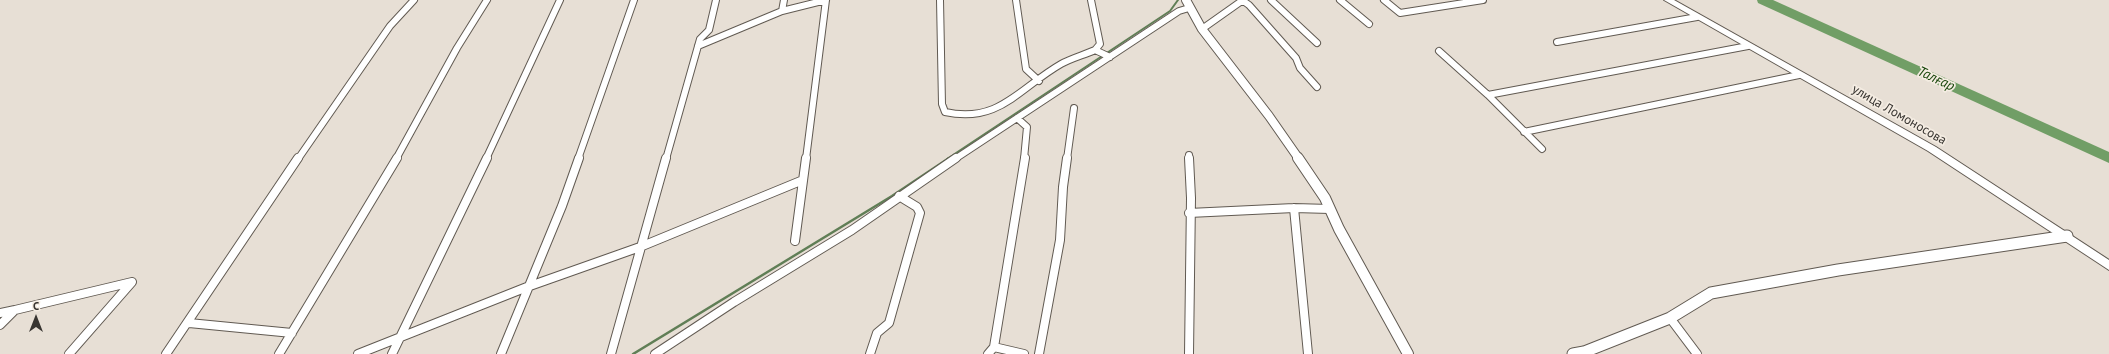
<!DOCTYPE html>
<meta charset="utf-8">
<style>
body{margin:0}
#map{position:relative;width:2109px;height:354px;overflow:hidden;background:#e7dfd5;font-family:"PT Sans",sans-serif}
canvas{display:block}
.north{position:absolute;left:16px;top:298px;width:40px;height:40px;-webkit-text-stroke:3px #f4ece2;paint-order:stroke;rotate:0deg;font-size:11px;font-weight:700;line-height:16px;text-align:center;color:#383531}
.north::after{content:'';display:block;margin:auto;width:14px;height:18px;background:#383531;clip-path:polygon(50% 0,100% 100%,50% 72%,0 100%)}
</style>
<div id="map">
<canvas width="2109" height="354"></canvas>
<div class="north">С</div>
</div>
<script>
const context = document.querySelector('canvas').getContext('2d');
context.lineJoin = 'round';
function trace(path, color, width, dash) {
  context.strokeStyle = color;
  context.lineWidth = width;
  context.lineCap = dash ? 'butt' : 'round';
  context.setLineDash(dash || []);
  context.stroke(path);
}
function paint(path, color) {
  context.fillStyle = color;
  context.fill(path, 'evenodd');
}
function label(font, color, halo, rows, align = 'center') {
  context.font = font + ' "PT Sans",sans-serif';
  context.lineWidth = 3.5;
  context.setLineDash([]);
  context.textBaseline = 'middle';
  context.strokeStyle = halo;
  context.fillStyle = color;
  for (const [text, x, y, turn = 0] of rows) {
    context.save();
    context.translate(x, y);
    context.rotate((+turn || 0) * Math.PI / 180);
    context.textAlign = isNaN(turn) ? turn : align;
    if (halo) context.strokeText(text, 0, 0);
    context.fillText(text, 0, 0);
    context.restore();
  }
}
trace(new Path2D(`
 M 947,159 L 1170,11 L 1178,0`), '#607e56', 2);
trace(new Path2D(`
 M 633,354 L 892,196 L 949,158`), '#607e56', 2.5);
paint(new Path2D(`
 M 1757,0 L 1773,0 L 2109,152 L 2109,163 L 1758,3 Z`), '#719e66');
const minorFar1 = new Path2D(`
 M 940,0 L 942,104 L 945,112 C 999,124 1019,88 1061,64 C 1072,58 1084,55 1095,50
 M 1016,0 L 1026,69 L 1039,81
 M 1091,0 L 1100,44 L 1095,50 L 1110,57
 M 1242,0 L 1249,5 L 1296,58 L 1300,68 L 1317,87
 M 1271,0 L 1317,43
 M 1340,0 L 1369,24
 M 1384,0 L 1400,13 L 1483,0
 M 782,11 L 826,0
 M 1202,29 L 1243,0
 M 1557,42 L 1697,17
 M 698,46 L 782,11 L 784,0
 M 1439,51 L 1488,95
 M 1017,118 L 1027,127 L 1024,159
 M 1524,132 L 1799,75
 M 1542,149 L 1488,95 L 1748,46
 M 1189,155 L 1189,159
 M 298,159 L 390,26 L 414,0
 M 396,159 L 457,48 L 487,0
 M 486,159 L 560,0
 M 578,159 L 634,0
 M 666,159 L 700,39 L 709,30 L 716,0
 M 806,159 L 826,0
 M 955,159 L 1179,11 L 1189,8
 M 1067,159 L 1074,108`);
const minor = new Path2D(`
 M 1189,213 L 1294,208
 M 795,241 L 806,158
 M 0,313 L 15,310
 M 1670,318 L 1697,354
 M 189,323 L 292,333
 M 0,325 L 15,310 L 132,282 L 69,354
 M 994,347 L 1024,354
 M 166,354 L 298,158
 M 279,354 L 397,158
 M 358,354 L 527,287 L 640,247 L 803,180
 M 392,354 L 487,158
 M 501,354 L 562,206 L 579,158
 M 611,354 L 666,158
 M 655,354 L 734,302 L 852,230 L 956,158
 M 870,354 L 877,333 L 889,323 L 920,213 L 917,207 L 899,196
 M 988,354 L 994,347 L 1025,158
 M 1039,354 L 1060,240 L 1063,187 L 1067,158
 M 1189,354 L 1191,198 L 1189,158
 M 1308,354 L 1294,208 L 1330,209`);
const tertiaryFar1 = new Path2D(`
 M 1186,0 L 1202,29 L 1269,116 L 1299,159`);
const tertiary = new Path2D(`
 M 1298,158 L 1325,198 L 1339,229 L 1408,354`);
const secondary = new Path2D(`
 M 1573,354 L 1584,352 L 1670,318 L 1711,293 L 1838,270 L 2067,236`);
const primary = new Path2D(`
 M 1664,0 L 1674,0 L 1936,147 L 2109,260 L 2109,270 L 1928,151 Z`);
trace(minorFar1, '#615a52', 8);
trace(minor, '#615a52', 10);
trace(tertiaryFar1, '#615a52', 10);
trace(tertiary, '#615a52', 12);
trace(secondary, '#615a52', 13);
trace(primary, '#615a52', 2);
trace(minorFar1, '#fff', 6);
trace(minor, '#fff', 8);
trace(tertiaryFar1, '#fff', 8);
trace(tertiary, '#fff', 10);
trace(secondary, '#fff', 11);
paint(primary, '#fff');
label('13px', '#383531', '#f4ece2', [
 ["улица Ломоносова",1899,115,30]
]);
label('italic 14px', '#1b480e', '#f4ece2', [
 ["Талғар",1936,79,25]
]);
</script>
